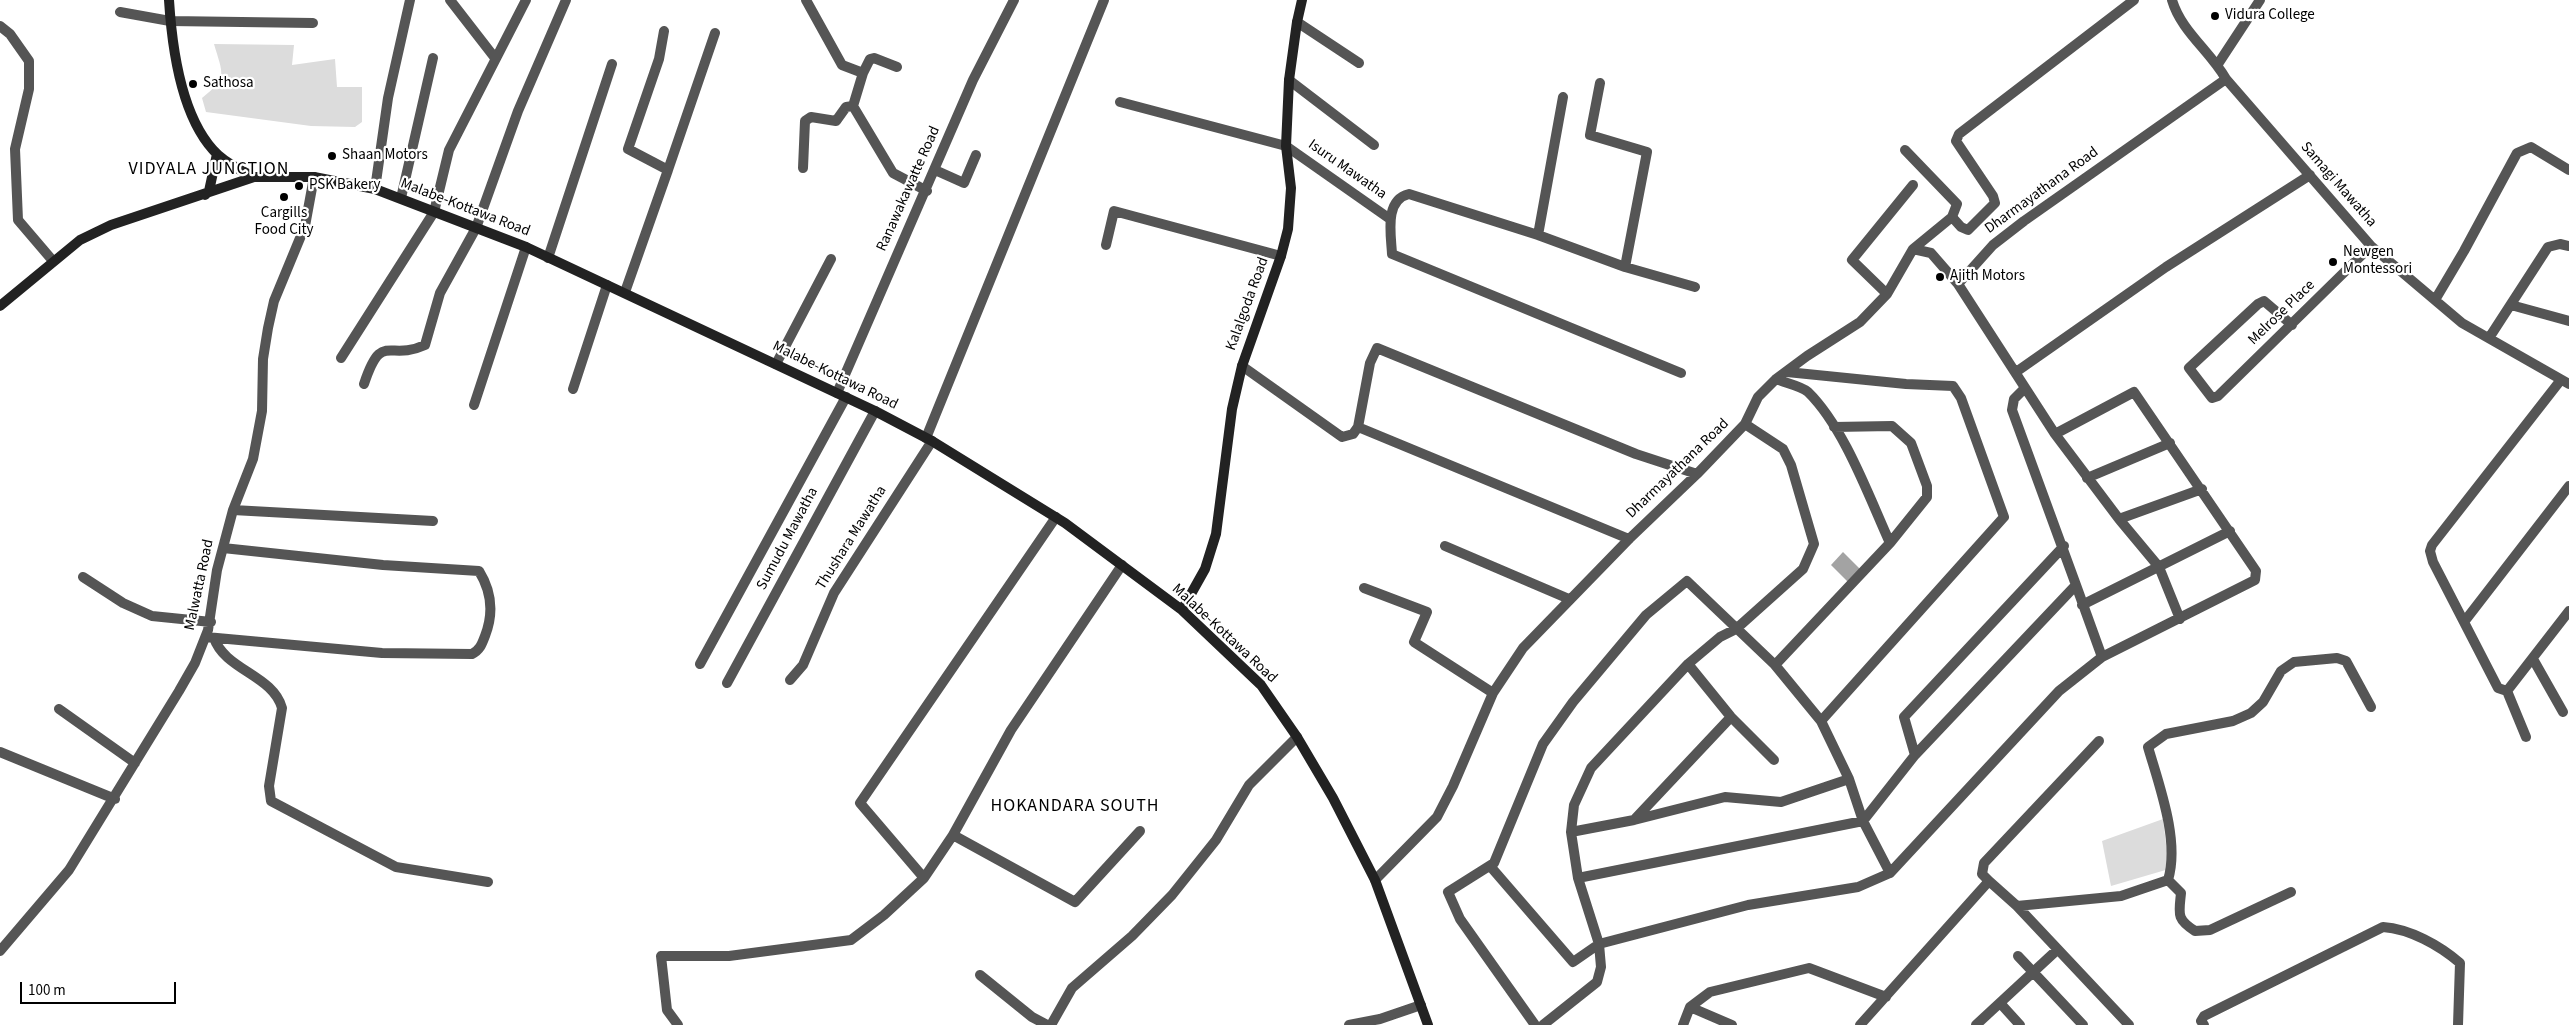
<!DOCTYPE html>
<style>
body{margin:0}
#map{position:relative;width:2569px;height:1025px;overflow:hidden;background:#fff;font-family:"Source Sans 3",sans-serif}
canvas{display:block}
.scale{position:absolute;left:20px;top:982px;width:156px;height:22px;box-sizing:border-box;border:2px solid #000;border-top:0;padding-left:6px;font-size:15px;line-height:18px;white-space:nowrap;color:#000;-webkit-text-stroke:4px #fff;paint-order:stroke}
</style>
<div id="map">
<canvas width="2569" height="1025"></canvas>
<div class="scale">100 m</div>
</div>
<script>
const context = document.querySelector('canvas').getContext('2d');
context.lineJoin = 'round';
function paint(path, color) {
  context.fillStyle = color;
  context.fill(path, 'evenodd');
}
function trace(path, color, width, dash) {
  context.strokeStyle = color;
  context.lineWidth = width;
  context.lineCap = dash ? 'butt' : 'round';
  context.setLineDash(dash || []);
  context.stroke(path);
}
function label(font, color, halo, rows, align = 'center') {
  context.font = font + ' "Source Sans 3",sans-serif';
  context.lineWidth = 4.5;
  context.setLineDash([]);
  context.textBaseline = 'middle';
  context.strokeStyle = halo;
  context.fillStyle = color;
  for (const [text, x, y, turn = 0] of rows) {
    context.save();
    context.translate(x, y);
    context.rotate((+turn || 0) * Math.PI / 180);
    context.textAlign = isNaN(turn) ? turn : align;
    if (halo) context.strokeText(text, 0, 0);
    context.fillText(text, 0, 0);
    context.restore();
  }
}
paint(new Path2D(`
 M 214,44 L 294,45 L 292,65 L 335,59 L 337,87 L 362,87 L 362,122 L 355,127 L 311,126 L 206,112 L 202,98 C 228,77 223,75 214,44 Z
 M 2163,819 L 2169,869 L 2111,886 L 2102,841 Z`), '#dcdcdc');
paint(new Path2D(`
 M 1843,552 L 1861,570 L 1849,583 L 1831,565 Z`), '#a3a3a3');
trace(new Path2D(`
 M 450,0 L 495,58
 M 806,0 L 842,65 L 863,73 L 853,106 L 893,173 L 927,191
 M 2172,0 C 2181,31 2210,51 2226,79 L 2371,246 L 2462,323 L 2569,384
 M 120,12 L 170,21 L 313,23
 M 1297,22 L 1359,63
 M 0,26 L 10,34 L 29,61 L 29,89 L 15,149 L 18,220 L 53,261
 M 2218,64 L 2260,0
 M 863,73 L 870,59 L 874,58 L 897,67
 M 1289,80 L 1374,145
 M 1600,83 L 1590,135 L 1647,152 L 1625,267
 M 1120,102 L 1286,146 L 1390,219
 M 1905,150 L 1957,204 L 1952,217 L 1913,249
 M 803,168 L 805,121 L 811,117 L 836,121 L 846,107 L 853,106
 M 668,170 L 715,33
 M 935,170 L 964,183 L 976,155
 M 375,189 L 388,98 L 410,0
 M 401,198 L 433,58
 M 1952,217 L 1961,227 L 1968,230 L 1995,203 L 1993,196 L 1956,141 L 1959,134 L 2134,0
 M 1538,235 L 1563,97
 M 1106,245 L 1114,211 L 1281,256
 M 548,258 L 612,64
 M 1958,284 L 2055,434 L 2119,519 L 2159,567 L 2180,619
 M 625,292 L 668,170 L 628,149 L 659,59 L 664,31
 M 1887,294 L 1852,260 L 1913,185
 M 2435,300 L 2464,251 L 2517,153 L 2531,147 L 2569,170
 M 2511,305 L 2569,321
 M 2292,325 L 2264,301 L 2258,304 L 2189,368 L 2212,398 L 2218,396 L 2371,246
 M 2489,338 L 2548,247 L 2560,244 L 2569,246
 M 341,358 L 434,212 L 449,150 L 526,0
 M 776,364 L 831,259
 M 1242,366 L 1342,437 L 1353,434 L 1358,427 L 1370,363 L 1377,348 L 1636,454 L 1697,474
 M 1787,372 L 1906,384 L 1953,386 L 1961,398 L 2004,517 L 1821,721
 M 2016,372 L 2166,267 L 2310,175
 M 1681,373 L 1392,254 C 1391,234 1384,200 1409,194 L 1538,235 L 1625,267 L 1695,287
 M 1776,379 C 1785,383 1801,386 1808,392 C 1844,427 1869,497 1890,543
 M 364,384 C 382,330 388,362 425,345 L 440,293 L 476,228 L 518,111 L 566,0
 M 573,389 L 607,285
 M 837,393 L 973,80 L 1014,0
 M 474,405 L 526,247
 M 1358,427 L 1629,539
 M 1834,427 L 1892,426 L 1911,443 L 1927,486 L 1927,497 L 1890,543 L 1775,665 L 1821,721 L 1849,779 L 1863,821
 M 926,438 L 1104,0
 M 2087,478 L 2170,443
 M 233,510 L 433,521
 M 2119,519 L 2202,489
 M 1445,546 L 1569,599
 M 1122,565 L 1011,730 L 953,835 L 1075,902 L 1140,831
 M 83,577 L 123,603 L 152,616 L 211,622
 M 2076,585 L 2102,657
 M 1364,588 L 1427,612 L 1414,642 L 1493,693
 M 2082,605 L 2230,531
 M 2464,622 L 2569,486
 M 206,637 L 382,653 L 472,654 C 480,650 482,644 485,636 C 494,613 492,592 479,571 L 383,565 L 223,548
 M 214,638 C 225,670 273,675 282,708 L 269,786 L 271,801 L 396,867 L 488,882
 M 2533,659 L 2563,712
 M 700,664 L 846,397
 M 1688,664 L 1731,717 L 1774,760
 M 790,680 L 803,665 L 834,593 L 932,441
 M 727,683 L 875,411
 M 2507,691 L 2498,688 L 2433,562 L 2430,551 L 2432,545 L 2560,381
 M 2507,691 L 2569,611
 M 2507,691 L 2526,737
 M 59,709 L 135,763
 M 0,752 L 115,799
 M 1915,755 L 1904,717 L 2064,546
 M 1634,820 L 1731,717
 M 1863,821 L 1915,755 L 2076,585 L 2012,410 L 2014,399 L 2024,389
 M 1571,832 L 1634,820 L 1725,797 L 1781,802 L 1849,779
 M 1490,866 L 1573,962 L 1599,944 L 1748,905 L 1858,887 L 1890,873 L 2059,691 L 2102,657 L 2255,580 L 2256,571 L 2134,392 L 2055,434
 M 924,878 L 953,835
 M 1578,878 L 1863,821 L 1890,873
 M 1375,880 L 1437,817 L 1453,786 L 1493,693 L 1523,648 L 1629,539 L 1697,474 L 1745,424 L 1758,397 L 1776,379 L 1807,356 L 1860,322 L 1887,294 L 1913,249 L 1931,253 L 1958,284 L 1993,245 L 2024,221 L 2226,79
 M 2168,880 L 2181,893 C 2179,914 2176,919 2195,931 L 2210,930 L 2291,892
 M 1989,881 L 1982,874 L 1984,863 L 2099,741
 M 2017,906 L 2121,896 L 2168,880 C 2180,841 2159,785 2148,747 L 2166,734 L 2233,721 L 2251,713 L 2263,702 L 2281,671 L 2294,662 L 2337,658 L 2346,661 L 2371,707
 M 0,951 L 69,870 L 179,691 L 195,663 L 208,630 L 217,570 L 233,510 L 253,459 L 262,411 L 263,359 L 268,328 L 274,301 L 305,226 L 314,177
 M 2018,956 L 2083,1025
 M 980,975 L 1032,1017 L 1047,1025
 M 2000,1003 L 2020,1025
 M 1690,1007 L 1710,992 L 1809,968 L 1886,997
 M 678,1025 L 667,1010 L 661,956 L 729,956 L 851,940 L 884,915 L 924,878 L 860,803 L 1056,517
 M 1051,1025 L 1072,988 L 1132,936 L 1172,895 L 1216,840 L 1249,785 L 1297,737
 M 1349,1025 L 1380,1019 L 1421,1005
 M 1535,1025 L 1460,919 L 1448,892 L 1494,863 L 1543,744 L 1573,702 L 1646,615 L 1687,581 L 1775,665
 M 1543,1025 L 1597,982 L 1601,967 L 1599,944 L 1578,878 L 1571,832 L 1574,805 L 1591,768 L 1688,664 L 1720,637 L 1736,629 L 1803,569 L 1814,544 L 1791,465 L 1783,449 L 1745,424
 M 1683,1025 L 1690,1007 L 1732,1025
 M 1860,1025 L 1989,881 L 2017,906 L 2129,1025
 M 1976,1025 L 2057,950
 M 2204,1025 L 2201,1021 L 2204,1016 L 2383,927 C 2410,929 2439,945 2460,963 L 2458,1025`), '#555', 10);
trace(new Path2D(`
 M 169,0 C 172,48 181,120 218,155 C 229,165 242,171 254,177
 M 205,195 L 209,191 L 217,154
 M 0,306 L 80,240 L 111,225 L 254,177 L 314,177 L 375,189 L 526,247 L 875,411 L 932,441 L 1065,523 L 1182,610 L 1261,685 L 1297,737 L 1333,798 L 1375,880 L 1428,1025
 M 1182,610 L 1205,569 L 1216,534 L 1232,409 L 1242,366 L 1281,256 L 1288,229 L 1291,188 L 1286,146 L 1289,80 L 1297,22 L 1302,0`), '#222', 10);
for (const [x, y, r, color] of [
 [2215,16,5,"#000"],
 [193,84,5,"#000"],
 [332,156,5,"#000"],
 [299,186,5,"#000"],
 [284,197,5,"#000"],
 [2333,262,5,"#000"],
 [1940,277,5,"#000"]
]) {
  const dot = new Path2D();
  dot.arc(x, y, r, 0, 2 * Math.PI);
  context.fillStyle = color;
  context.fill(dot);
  trace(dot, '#fff', 2);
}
label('15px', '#000', '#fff', [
 ["Vidura College",2225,16],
 ["Sathosa",203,84],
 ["Shaan Motors",342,156],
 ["PSK Bakery",309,186],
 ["Cargills",284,214,"center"],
 ["Food City",284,231,"center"],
 ["Newgen",2343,253],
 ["Montessori",2343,270],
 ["Ajith Motors",1950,277]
], 'left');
label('15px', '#000', '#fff', [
 ["Isuru Mawatha",1347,170,35],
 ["Samagi Mawatha",2338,185,49],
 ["Ranawakawatte Road",909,189,-66],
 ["Dharmayathana Road",2042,191,-36],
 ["Malabe-Kottawa Road",465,208,21],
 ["Kalalgoda Road",1248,304,-70],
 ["Melrose Place",2282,313,-44],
 ["Malabe-Kottawa Road",835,376,26],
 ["Dharmayathana Road",1678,469,-44],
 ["Thushara Mawatha",852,538,-58],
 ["Sumudu Mawatha",788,539,-62],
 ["Malwatta Road",200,585,-78],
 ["Malabe-Kottawa Road",1224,634,43]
]);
context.letterSpacing = '1px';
label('18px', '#000', '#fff', [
 ["VIDYALA JUNCTION",209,170],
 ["HOKANDARA SOUTH",1075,807]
]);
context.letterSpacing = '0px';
</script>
